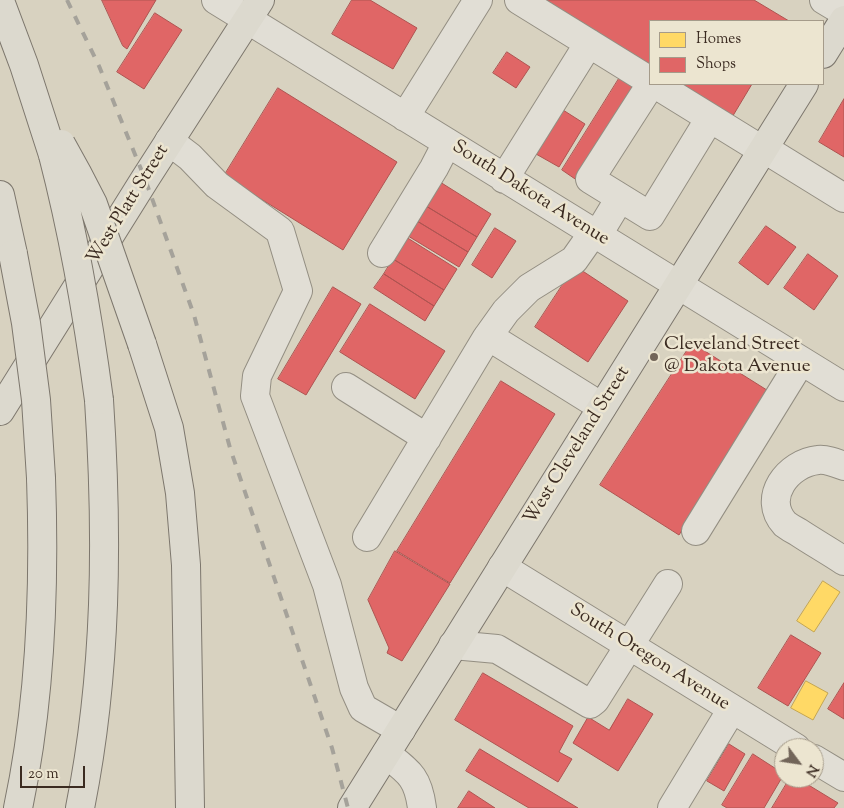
<!DOCTYPE html>
<style>
body{margin:0}
#map{position:relative;width:844px;height:808px;overflow:hidden;background:#d8d2c0;font-family:"Sorts Mill Goudy",serif}
canvas{display:block}
.legend{position:absolute;left:649px;top:20px;width:175px;height:65px;box-sizing:border-box;background:#ece5d0;border:1px solid #a59b8a;margin:0;padding:6px 9px;list-style:none;font-size:15px;color:#3b2b21}
.legend li{display:flex;align-items:center;gap:10px;height:25px}
.legend b{width:25px;border:1px solid #a59b8a}
.north{position:absolute;left:774px;top:738px;width:50px;height:50px;box-sizing:border-box;background:#ece5d0;border:1px solid #a59b8a;border-radius:50%;rotate:121deg;font-size:14px;font-weight:700;line-height:20px;text-align:center;color:#3b2b21}
.north::after{content:'';display:block;margin:auto;width:18px;height:22px;background:#726559;clip-path:polygon(50% 0,100% 100%,50% 72%,0 100%)}
.scale{position:absolute;left:20px;top:766px;width:65px;height:22px;box-sizing:border-box;border:2px solid #3b2b21;border-top:0;padding-left:6px;font-size:15px;line-height:18px;white-space:nowrap;color:#3b2b21;-webkit-text-stroke:4px #ece5d0;paint-order:stroke}
</style>
<div id="map">
<canvas width="844" height="808"></canvas>
<ul class="legend">
<li><b style="height:14px;background:#ffd966"></b>Homes</li>
<li><b style="height:14px;background:#e06666"></b>Shops</li>
</ul>
<div class="north">N</div>
<div class="scale">20 m</div>
</div>
<script>
const context = document.querySelector('canvas').getContext('2d');
context.lineJoin = 'round';
function paint(path, color) {
  context.fillStyle = color;
  context.fill(path, 'evenodd');
}
function trace(path, color, width, dash) {
  context.strokeStyle = color;
  context.lineWidth = width;
  context.lineCap = dash ? 'butt' : 'round';
  context.setLineDash(dash || []);
  context.stroke(path);
}
function label(font, color, halo, rows, align = 'center') {
  context.font = font + ' "Sorts Mill Goudy",serif';
  context.lineWidth = 5;
  context.setLineDash([]);
  context.textBaseline = 'middle';
  context.strokeStyle = halo;
  context.fillStyle = color;
  for (const [text, x, y, turn = 0] of rows) {
    context.save();
    context.translate(x, y);
    context.rotate((+turn || 0) * Math.PI / 180);
    context.textAlign = isNaN(turn) ? turn : align;
    if (halo) context.strokeText(text, 0, 0);
    context.fillText(text, 0, 0);
    context.restore();
  }
}
const homes = new Path2D(`
 M 823,581 L 840,592 L 814,632 L 797,621 Z
 M 806,681 L 828,693 L 813,720 L 791,708 Z`);
paint(homes, '#ffd966');
trace(homes, '#c4a551', 1);
const shops = new Path2D(`
 M 102,0 L 156,0 L 127,49 L 123,46 Z
 M 352,0 L 370,0 L 417,28 L 393,69 L 332,34 Z
 M 535,0 L 754,0 L 789,21 L 650,21 L 650,70 Z
 M 155,13 L 182,30 L 144,89 L 117,72 Z
 M 507,52 L 530,67 L 516,88 L 493,73 Z
 M 625,69 L 642,79 L 578,181 L 562,170 Z
 M 673,84 L 752,84 L 731,119 Z
 M 278,88 L 397,162 L 343,250 L 224,176 Z
 M 844,99 L 844,157 L 819,142 Z
 M 563,110 L 585,124 L 559,167 L 536,154 Z
 M 440,182 L 491,214 L 477,237 L 426,206 Z
 M 426,206 L 477,237 L 468,252 L 417,221 Z
 M 417,221 L 468,252 L 459,267 L 408,236 Z
 M 766,226 L 796,247 L 768,285 L 739,263 Z
 M 495,228 L 516,241 L 492,278 L 472,265 Z
 M 406,237 L 457,269 L 444,290 L 393,259 Z
 M 808,254 L 838,276 L 814,310 L 784,288 Z
 M 393,259 L 444,290 L 434,306 L 384,274 Z
 M 575,266 L 628,301 L 588,362 L 535,327 Z
 M 384,274 L 434,306 L 425,321 L 374,288 Z
 M 333,287 L 361,304 L 306,395 L 278,379 Z
 M 370,304 L 445,351 L 415,399 L 340,352 Z
 M 692,343 L 770,392 L 679,535 L 600,485 Z
 M 501,381 L 555,414 L 450,583 L 397,551 Z
 M 395,551 L 450,584 L 402,661 L 387,653 L 389,648 L 368,600 Z
 M 791,635 L 821,653 L 788,706 L 758,688 Z
 M 483,673 L 573,726 L 559,752 L 572,759 L 558,782 L 455,720 Z
 M 844,683 L 844,719 L 828,709 Z
 M 628,699 L 653,714 L 618,771 L 573,743 L 588,717 L 609,730 Z
 M 729,744 L 745,754 L 724,791 L 707,781 Z
 M 480,749 L 578,808 L 529,808 L 466,771 Z
 M 753,754 L 784,774 L 764,808 L 727,808 L 722,805 Z
 M 790,778 L 797,778 L 838,803 L 834,808 L 772,808 Z
 M 469,791 L 495,808 L 458,808 Z`);
paint(shops, '#e06666');
trace(shops, '#ae5451', 1);
const minor = new Path2D(`
 M 216,0 L 844,387
 M 519,0 L 650,81
 M 824,0 L 844,12
 M 651,84 L 590,179 L 650,216 L 710,118
 M 655,84 L 762,150
 M 405,117 L 478,0
 M 169,141 L 190,157 L 217,185 L 280,231 L 298,291 L 257,376 L 255,396 L 327,585 L 354,688 L 363,708 L 401,730
 M 763,148 L 844,198
 M 504,179 L 589,43
 M 597,236 L 620,198
 M 382,253 L 434,168 L 447,143
 M 488,336 L 602,407
 M 346,387 L 427,438
 M 844,466 C 836,463 826,459 818,460 C 788,463 761,498 785,524 C 789,527 794,530 798,532 C 813,542 829,551 844,561
 M 696,531 L 801,361
 M 367,537 L 486,339 L 506,311 L 529,288 L 574,260 L 593,233
 M 502,567 L 796,748
 M 453,645 L 497,649 L 590,704 L 595,700 L 668,584
 M 386,754 C 409,772 418,777 422,808
 M 814,759 L 844,777
 M 672,808 L 732,709`);
const major = new Path2D(`
 M 823,54 L 844,20
 M 0,411 L 145,179 L 260,0
 M 352,808 L 804,84`);
const highway = new Path2D(`
 M 0,1 L 24,65 L 53,155
 M 0,195 L 13,254
 M 142,344 L 169,428 L 180,493 L 186,565 L 190,808
 M 18,808 C 41,700 45,589 41,478
 M 80,808 C 107,673 108,537 99,400`);
trace(minor, '#938e82', 30);
trace(major, '#7d776d', 30);
trace(highway, '#7d776d', 30);
trace(minor, '#e1ded5', 28);
trace(major, '#dcd9ce', 28);
trace(highway, '#dcd9ce', 28);
trace(new Path2D(`
 M 67,0 L 99,66 L 145,179 L 194,315 L 230,448 L 332,748 L 348,808`), '#a5a29a', 4, [9, 9]);
const highwayBridge = new Path2D(`
 M 61,144 L 77,173 L 93,204 L 142,344
 M 53,155 C 74,236 88,317 99,400
 M 13,254 L 26,323 L 36,400 L 41,478`);
trace(highwayBridge, '#7d776d', 30, []);
trace(highwayBridge, '#dcd9ce', 28);
for (const [x, y, r, color] of [
 [654,357,5,"#726559"]
]) {
  const dot = new Path2D();
  dot.arc(x, y, r, 0, 2 * Math.PI);
  context.fillStyle = color;
  context.fill(dot);
  trace(dot, '#ece5d0', 2);
}
label('19px', '#3b2b21', '#ece5d0', [
 ["South Dakota Avenue",530,194,32],
 ["West Platt Street",129,205,-58],
 ["West Cleveland Street",578,446,-58],
 ["South Oregon Avenue",649,658,32]
]);
label('19px', '#3b2b21', '#ece5d0', [
 ["Cleveland Street",664,346],
 ["@ Dakota Avenue",664,368]
], 'left');
</script>
